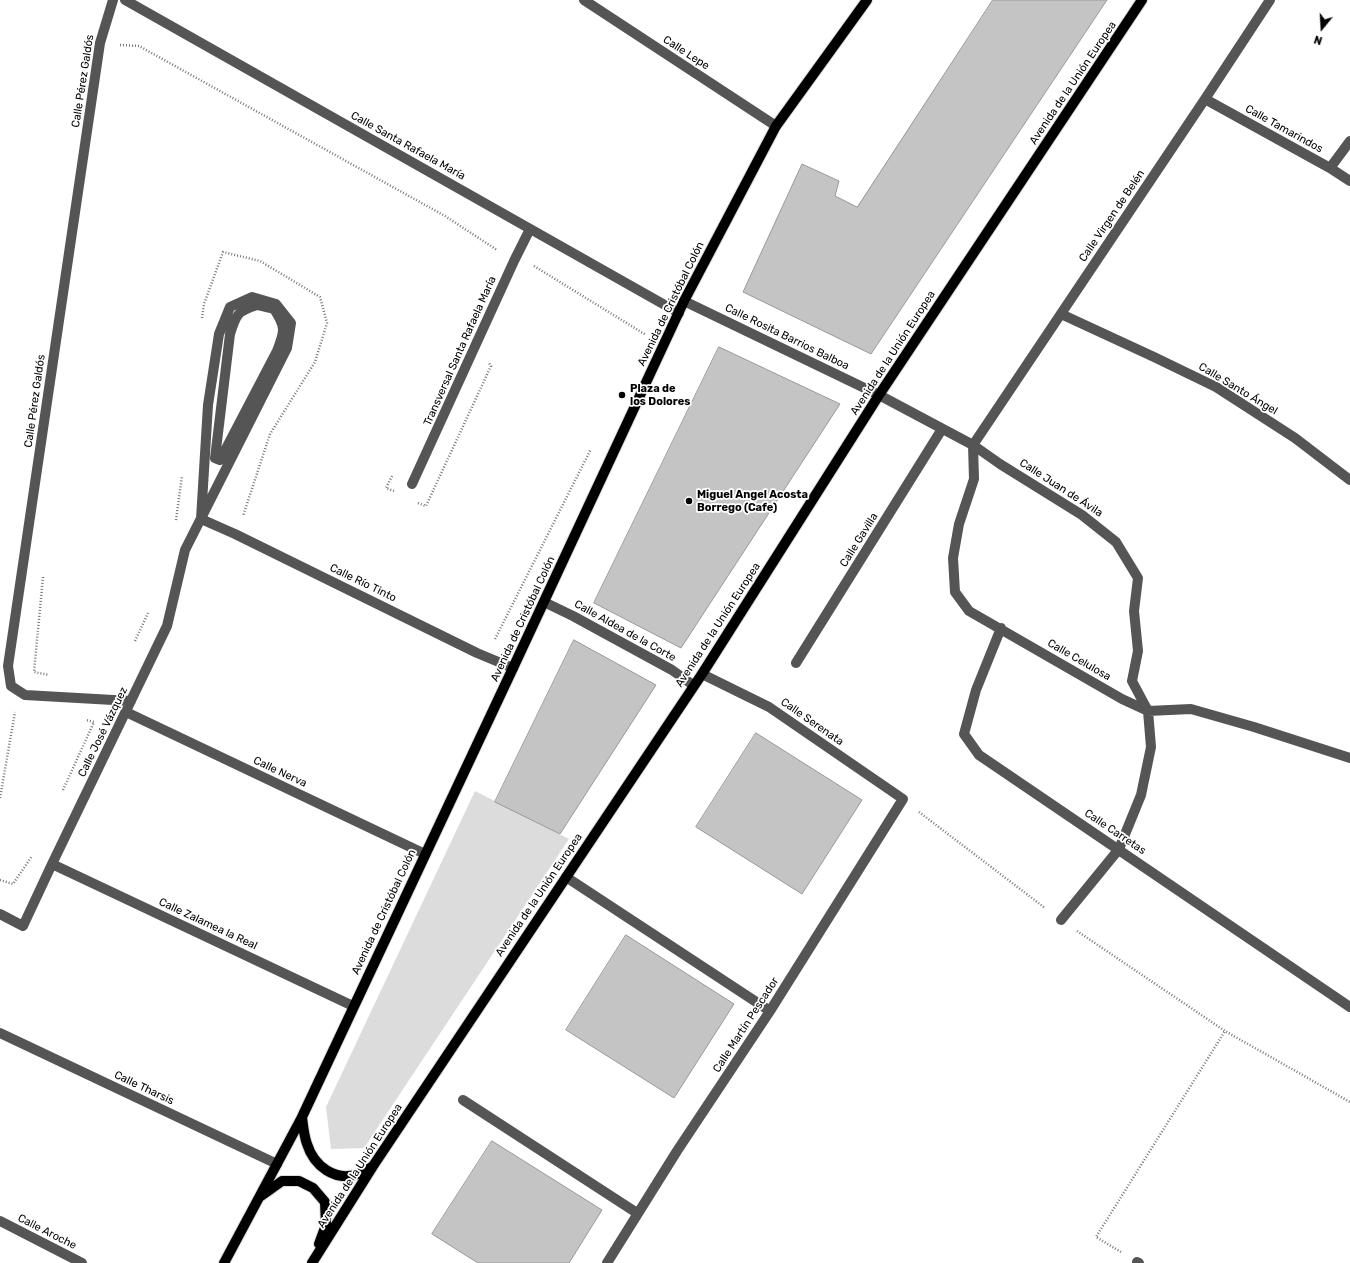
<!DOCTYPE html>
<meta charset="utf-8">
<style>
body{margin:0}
#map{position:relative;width:1350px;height:1263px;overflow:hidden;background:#fff;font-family:Rubik,sans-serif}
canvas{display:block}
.north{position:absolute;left:1302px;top:8px;width:40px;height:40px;-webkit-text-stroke:3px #fff;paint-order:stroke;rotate:198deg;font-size:11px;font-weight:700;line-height:16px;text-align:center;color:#000}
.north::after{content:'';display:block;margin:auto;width:14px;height:18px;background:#000;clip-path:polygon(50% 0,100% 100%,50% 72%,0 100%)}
</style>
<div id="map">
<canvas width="1350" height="1263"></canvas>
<div class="north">N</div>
</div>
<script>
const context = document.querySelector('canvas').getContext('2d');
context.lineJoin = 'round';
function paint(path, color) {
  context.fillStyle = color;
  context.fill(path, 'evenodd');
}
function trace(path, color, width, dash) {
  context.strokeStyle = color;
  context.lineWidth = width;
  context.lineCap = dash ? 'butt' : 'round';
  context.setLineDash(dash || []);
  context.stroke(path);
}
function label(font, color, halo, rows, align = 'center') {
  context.font = font + ' Rubik,sans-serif';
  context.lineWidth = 3.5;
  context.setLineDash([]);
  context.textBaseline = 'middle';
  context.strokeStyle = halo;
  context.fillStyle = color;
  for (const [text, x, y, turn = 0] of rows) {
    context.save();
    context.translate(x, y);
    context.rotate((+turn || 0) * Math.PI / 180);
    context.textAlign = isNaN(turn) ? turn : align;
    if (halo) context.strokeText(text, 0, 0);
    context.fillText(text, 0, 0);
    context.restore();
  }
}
paint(new Path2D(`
 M 475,791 L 569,839 L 364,1148 L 331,1149 L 326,1107 Z`), '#dcdcdc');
const building = new Path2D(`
 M 993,0 L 1107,0 L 871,354 L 743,292 L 802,164 L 839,181 L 835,196 L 857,207 Z
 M 719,347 L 840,404 L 681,648 L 594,603 Z
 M 574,640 L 656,685 L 560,834 L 495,802 Z
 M 756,733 L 862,800 L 802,894 L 696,827 Z
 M 626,935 L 734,1004 L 674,1098 L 566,1030 Z
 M 492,1141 L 602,1210 L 569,1263 L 478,1263 L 432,1234 Z`);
paint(building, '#c4c4c4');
trace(building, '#999', 1);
const major = new Path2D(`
 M 302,1117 C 303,1126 304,1136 307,1144 C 314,1166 335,1182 358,1174 C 363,1172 367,1169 372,1167
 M 261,1196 L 282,1181 L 299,1181 L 313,1188 L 325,1202 L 326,1225 L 319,1244
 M 224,1263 L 302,1117 L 513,668 L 684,301 L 776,126 L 867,0
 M 312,1263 L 373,1166 L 702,674 L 879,395 L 1142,0`);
trace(major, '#dbdbdb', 12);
trace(new Path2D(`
 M 120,45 L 139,46 L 445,216 L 497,250
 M 534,266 L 646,335
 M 202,318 L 204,304 L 223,252 L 260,261 L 320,297 L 327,323 L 315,362 L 270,434 L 243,516
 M 392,476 L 386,488 L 394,491
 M 418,503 L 426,506 L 491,366 L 489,363
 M 176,520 L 182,476
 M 43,577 L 34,672 L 49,675
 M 495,639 L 591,449
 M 135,641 L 148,613
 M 63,790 L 94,722 L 86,720
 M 0,798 L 15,712
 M 919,812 L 1045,908
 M 0,880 L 13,884 L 32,856
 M 1077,931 L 1225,1031 L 1350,1102
 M 1121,1252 L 1096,1237 L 1225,1031`), '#777', 2.5, [1, 2]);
trace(new Path2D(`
 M 113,0 L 100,43 L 8,666 L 11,686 L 25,695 L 131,701
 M 125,0 L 679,313
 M 584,0 L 776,126
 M 1270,0 L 1205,99 L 973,445 L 974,479 L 959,524 L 953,558 L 955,592 L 969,611 L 1122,699 L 1148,711 L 1191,709 L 1254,727 L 1350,758
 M 1205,99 L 1330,168 L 1350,181
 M 1330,168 L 1350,141
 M 684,301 L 879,395 L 973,445 L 1000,464 L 1082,515 L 1116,542 L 1138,578 L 1134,611 L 1138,651 L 1132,681 L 1148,711 L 1151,747 L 1141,795 L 1119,849 L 1061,920
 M 257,305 L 274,309 C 286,327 285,331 277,351 L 220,460 L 215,458 L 230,334 C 236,315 237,311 257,305 Z
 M 1061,314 L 1154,357 L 1216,387 L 1295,438 L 1350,480
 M 412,484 L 514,261 L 530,229
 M 201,519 L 235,534 L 477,653 L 513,668
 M 544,602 L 573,616 L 672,670 L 693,685
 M 1001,628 L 976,690 L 964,734 L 979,755 L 1350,1007
 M 796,663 L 942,429
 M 126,712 L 425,854
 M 52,864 L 353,1006
 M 566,877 L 770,1011
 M 0,914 L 23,926 L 52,864 L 167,626 L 185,550 L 287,348 L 291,323 L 276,304 L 252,297 L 230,307 L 219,334 L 208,405 L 201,519
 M 0,1033 L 277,1164
 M 463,1100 L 637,1213
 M 0,1221 L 82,1263
 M 607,1263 L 677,1151 L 770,1011 L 903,799 L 769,707 L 702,674
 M 1137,1263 L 1137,1262 L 1139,1263`), '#555', 10);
trace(major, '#000', 10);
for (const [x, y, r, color] of [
 [622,395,4,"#000"],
 [689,501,4,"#000"]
]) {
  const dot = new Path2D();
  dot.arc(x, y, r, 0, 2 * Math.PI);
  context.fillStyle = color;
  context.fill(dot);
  trace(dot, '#fff', 1.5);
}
label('11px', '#000', '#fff', [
 ["Calle Lepe",686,53,33],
 ["Calle Pérez Galdós",83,81,-81],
 ["Avenida de la Unión Europea",1073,83,-56],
 ["Calle Tamarindos",1284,129,29],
 ["Calle Santa Rafaela María",408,146,29],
 ["Calle Virgen de Belén",1112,216,-56],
 ["Avenida de Cristóbal Colón",671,304,-64],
 ["Calle Rosita Barrios Balboa",787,337,26],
 ["Transversal Santa Rafaela María",460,351,-66],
 ["Avenida de la Unión Europea",893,353,-57],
 ["Calle Santo Ángel",1238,389,31],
 ["Calle Pérez Galdós",35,401,-82],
 ["Calle Juan de Ávila",1061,488,33],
 ["Calle Gavilla",859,540,-58],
 ["Calle Río Tinto",363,583,26],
 ["Avenida de Cristóbal Colón",523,619,-65],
 ["Avenida de la Unión Europea",718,625,-57],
 ["Calle Aldea de la Corte",625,631,29],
 ["Calle Celulosa",1079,660,30],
 ["Calle Serenata",812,722,35],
 ["Calle José Vázquez",103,732,-64],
 ["Calle Nerva",280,772,25],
 ["Calle Carretas",1115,832,34],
 ["Avenida de la Unión Europea",539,895,-56],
 ["Avenida de Cristóbal Colón",384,912,-65],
 ["Calle Zalamea la Real",208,924,25],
 ["Calle Martín Pescador",746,1025,-57],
 ["Calle Tharsis",144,1088,25],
 ["Avenida de la Unión Europea",360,1166,-57],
 ["Calle Aroche",47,1232,27]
]);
label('bold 11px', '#000', '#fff', [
 ["Plaza de",630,389],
 ["los Dolores",630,402],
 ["Miguel Angel Acosta",697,495],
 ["Borrego (Cafe)",697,508]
], 'left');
</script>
